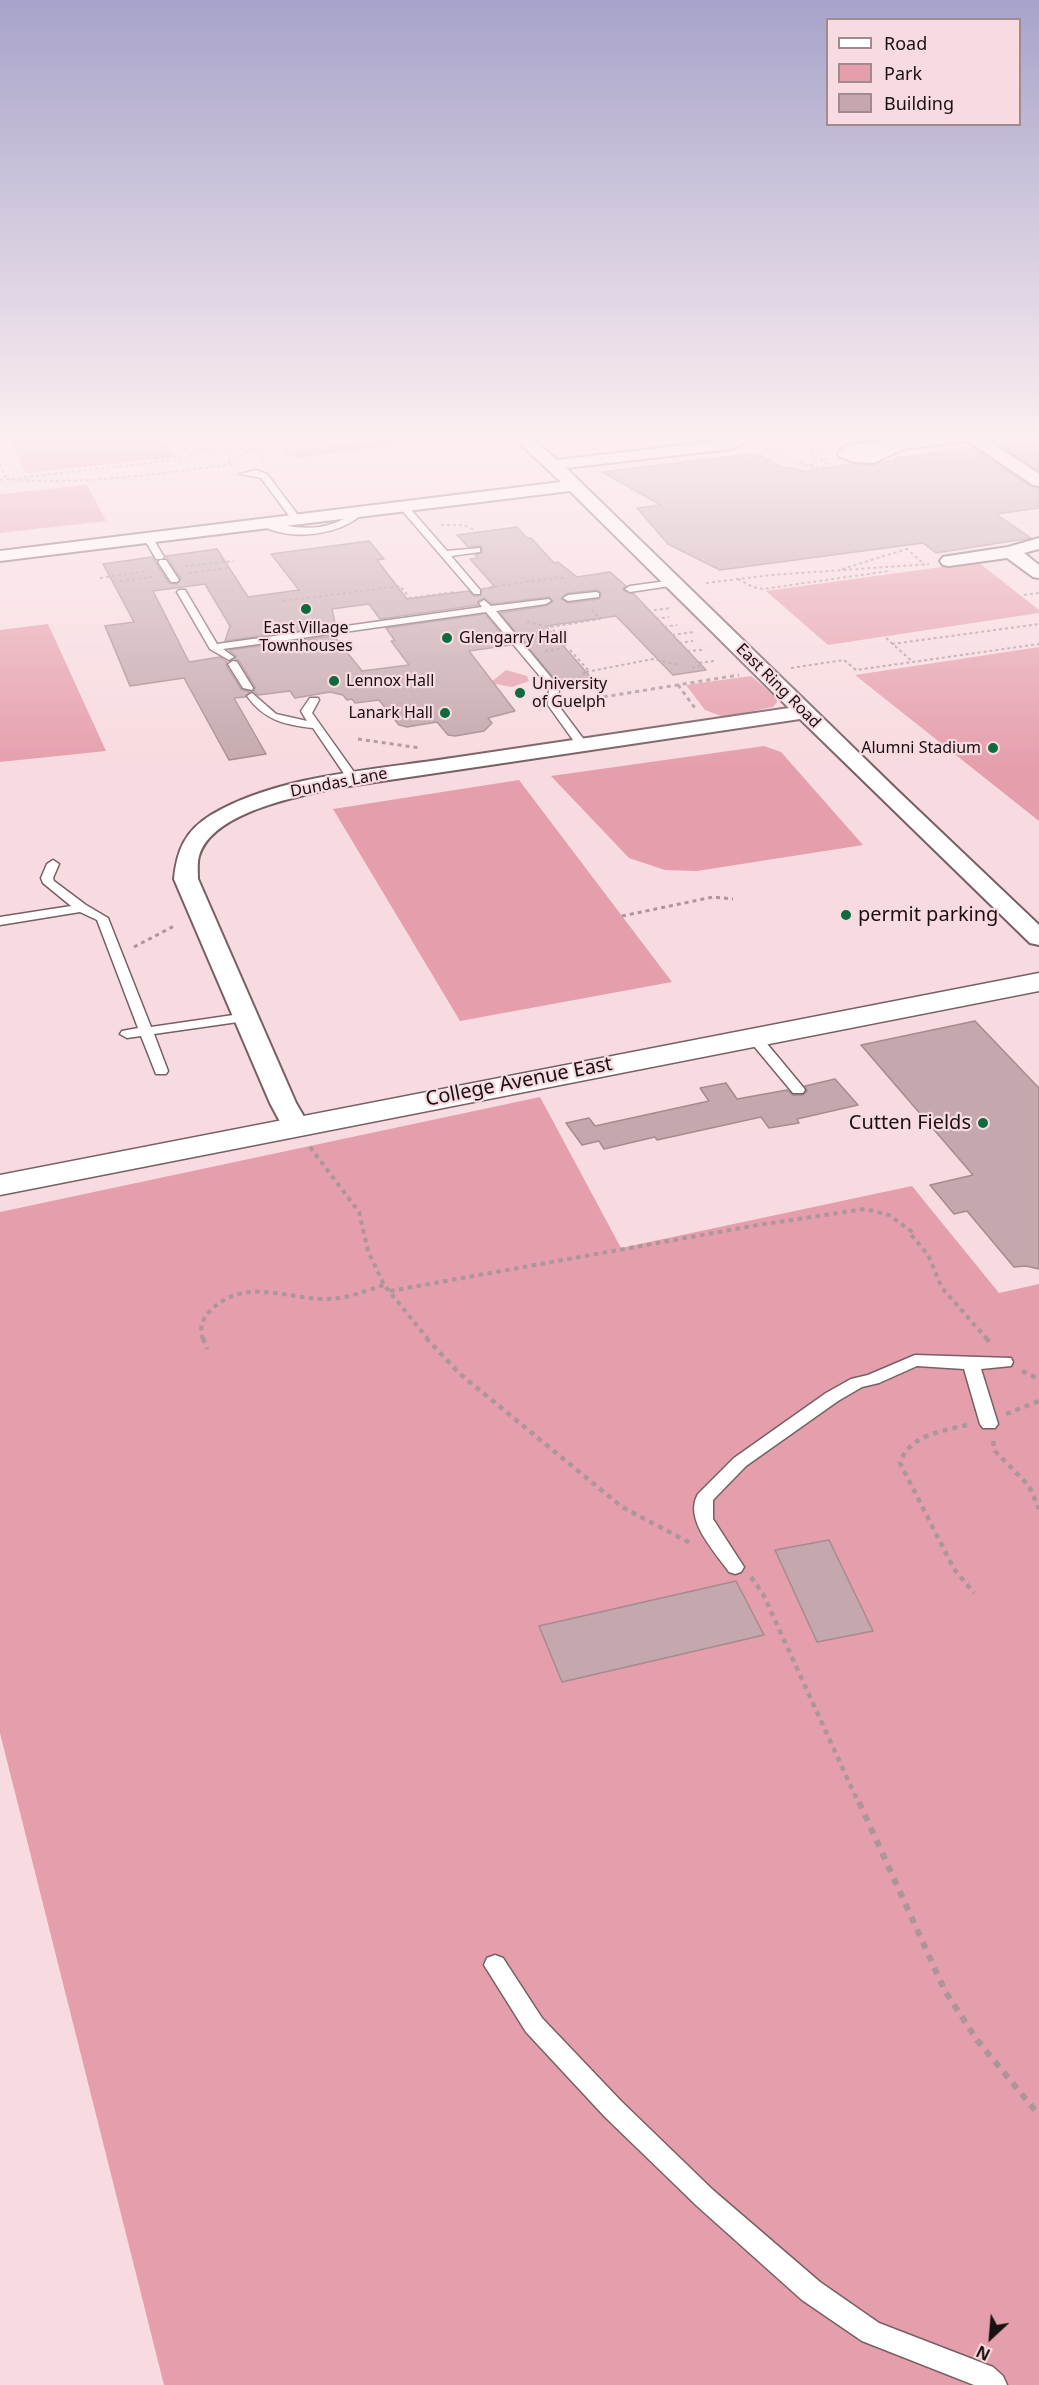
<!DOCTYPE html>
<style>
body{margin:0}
#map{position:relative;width:1039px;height:2385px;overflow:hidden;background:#f8dbe0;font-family:"Noto Sans",sans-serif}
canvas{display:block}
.legend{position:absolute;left:826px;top:18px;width:195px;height:108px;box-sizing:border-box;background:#f8dbe0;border:2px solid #9f8a8d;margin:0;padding:8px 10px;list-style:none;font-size:18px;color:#191011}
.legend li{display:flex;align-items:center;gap:12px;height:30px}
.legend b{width:30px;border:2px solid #9f8a8d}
.north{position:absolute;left:961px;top:2307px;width:60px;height:60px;-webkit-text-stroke:4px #f8dbe0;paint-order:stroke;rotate:206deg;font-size:16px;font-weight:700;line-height:24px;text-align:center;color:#191011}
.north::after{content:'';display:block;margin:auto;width:21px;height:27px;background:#191011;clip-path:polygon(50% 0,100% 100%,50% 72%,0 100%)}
</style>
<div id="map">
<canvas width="1039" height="2385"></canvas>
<ul class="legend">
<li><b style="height:8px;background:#fff"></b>Road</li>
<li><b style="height:16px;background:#e59eac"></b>Park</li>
<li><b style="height:16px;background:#c4a8ad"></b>Building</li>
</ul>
<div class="north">N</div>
</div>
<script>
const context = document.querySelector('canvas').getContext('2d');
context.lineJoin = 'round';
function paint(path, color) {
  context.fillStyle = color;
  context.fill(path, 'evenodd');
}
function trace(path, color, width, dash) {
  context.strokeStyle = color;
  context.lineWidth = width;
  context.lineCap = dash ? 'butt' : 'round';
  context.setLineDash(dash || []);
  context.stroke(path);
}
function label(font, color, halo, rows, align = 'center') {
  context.font = font + ' "Noto Sans",sans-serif';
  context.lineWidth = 4.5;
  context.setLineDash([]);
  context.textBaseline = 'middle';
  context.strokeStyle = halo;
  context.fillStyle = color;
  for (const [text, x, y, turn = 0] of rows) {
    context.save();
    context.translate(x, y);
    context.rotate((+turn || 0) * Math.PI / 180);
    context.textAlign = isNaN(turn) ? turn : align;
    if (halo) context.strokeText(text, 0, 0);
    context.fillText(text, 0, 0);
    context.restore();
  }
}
paint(new Path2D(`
 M 7,434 L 162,434 L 177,457 L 26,473 Z
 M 430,434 L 459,434 L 463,437 L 297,458 L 295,456 L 287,456 L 284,452 Z
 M 87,485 L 106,521 L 0,533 L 0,494 Z
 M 978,562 L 1039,610 L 1039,613 L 828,645 L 766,591 Z
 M 48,624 L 106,751 L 0,762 L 0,630 Z
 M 1039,647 L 1039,821 L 855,675 Z
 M 506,670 L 527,676 L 529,681 L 512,687 L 490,683 Z
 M 751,676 L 776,697 L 777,702 L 773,707 L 724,717 L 705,710 L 686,685 Z
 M 764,746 L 781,752 L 863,845 L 697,871 L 665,870 L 629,858 L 551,776 Z
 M 519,780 L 672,982 L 460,1021 L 333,809 Z
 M 540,1097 L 621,1248 L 912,1186 L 999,1293 L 1039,1284 L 1039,2385 L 164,2385 L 0,1733 L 0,1212 Z`), '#e59eac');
const building = new Path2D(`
 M 1039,441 L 1039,471 L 1000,446 Z
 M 972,448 L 1032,487 L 1039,488 L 1039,508 L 996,514 L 1031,538 L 936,553 L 923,543 L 720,570 L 668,544 L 637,508 L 661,505 L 602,472 L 750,454 L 759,455 L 780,466 L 805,471 L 853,464 L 874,465 L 896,459 L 895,458 Z
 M 517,527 L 527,538 L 531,538 L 554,563 L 558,562 L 577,577 L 610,572 L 626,586 L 623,588 L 624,591 L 634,594 L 706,670 L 673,675 L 616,616 L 546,626 L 594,681 L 561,687 L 500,613 L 546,606 L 553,601 L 549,597 L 492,604 L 484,598 L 478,601 L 478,605 L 380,619 L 369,604 L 332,609 L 335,623 L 332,626 L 225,641 L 230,626 L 205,584 L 153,591 L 189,662 L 220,657 L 227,662 L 226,665 L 241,689 L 250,692 L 245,697 L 234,698 L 266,754 L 229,760 L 184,678 L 130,686 L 105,626 L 134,622 L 103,564 L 152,557 L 169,583 L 177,584 L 181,579 L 166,556 L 217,549 L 248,597 L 299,590 L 271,554 L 369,541 L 384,559 L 377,560 L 407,599 L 469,591 L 474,596 L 480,596 L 482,589 L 495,587 L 470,559 L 478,558 L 475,555 L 482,553 L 482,548 L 480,546 L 468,547 L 457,535 ZM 597,590 L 601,593 L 599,599 L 568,603 L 561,599 L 568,593 Z
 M 485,614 L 511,645 L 469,651 L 515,711 L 488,718 L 492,723 L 484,731 L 455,736 L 448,735 L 437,722 L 407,727 L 399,725 L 379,700 L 355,703 L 352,699 L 347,700 L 343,695 L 330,692 L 295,698 L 290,691 L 258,695 L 254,691 L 255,687 L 239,661 L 235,659 L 236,656 L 229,650 L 334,636 L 362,671 L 409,665 L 391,641 L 395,641 L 386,628 Z
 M 975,1021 L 1039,1088 L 1039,1269 L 1026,1266 L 1014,1267 L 967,1211 L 954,1214 L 930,1185 L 973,1175 L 861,1045 Z
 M 835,1079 L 858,1105 L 797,1119 L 799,1123 L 769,1128 L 761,1117 L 657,1140 L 655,1137 L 604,1149 L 599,1141 L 582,1145 L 566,1123 L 589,1118 L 595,1126 L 709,1101 L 700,1088 L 726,1083 L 737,1099 L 787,1090 L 793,1095 L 803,1095 L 807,1091 L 805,1086 Z
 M 829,1540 L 873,1631 L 817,1642 L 775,1550 Z
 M 736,1581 L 764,1635 L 562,1682 L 539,1626 Z`);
paint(building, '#c4a8ad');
trace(building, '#a58b8f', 1.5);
const service = new Path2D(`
 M 256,470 L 267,474 L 301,519 L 299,521 L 293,521 L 261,478 L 240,474 Z
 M 400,504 L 406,504 L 447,551 L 480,548 L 480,552 L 451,556 L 480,590 L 480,594 L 474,594 L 400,508 Z
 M 358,509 L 365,511 C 343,536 286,543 258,523 L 263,520 C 297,530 329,534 358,509 Z
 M 145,535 L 151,535 L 164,557 L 162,559 L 156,559 L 143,537 Z
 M 160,560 L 166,560 L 179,580 L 177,582 L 171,582 L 158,562 Z
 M 674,580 L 677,581 L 677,585 L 630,592 L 625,589 L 630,586 Z
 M 179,590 L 185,590 L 217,644 L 482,607 L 479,603 L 484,600 L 491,606 L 549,599 L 551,601 L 546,604 L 496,611 L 559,687 L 558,705 L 588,745 L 582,748 L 578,747 L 548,705 L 549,687 L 486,612 L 223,649 L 234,657 L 229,660 L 210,649 L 177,592 Z
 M 596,592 L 599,593 L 599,597 L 568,601 L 563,598 L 568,595 Z
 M 233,661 L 237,662 L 253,688 L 252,690 L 243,688 L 228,664 Z
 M 252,693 L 276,714 L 307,721 L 301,711 L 310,698 L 318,698 L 319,700 L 312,713 L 359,779 L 357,781 L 349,781 L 313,728 C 285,725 264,720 247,696 Z
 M 53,860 L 59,864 L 53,878 L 54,881 L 86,905 L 108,918 L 151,1027 L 247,1013 L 254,1017 L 252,1020 L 154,1034 L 168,1071 L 166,1074 L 156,1074 L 141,1036 L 127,1038 L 120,1034 L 122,1031 L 138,1028 L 97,920 L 80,912 L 0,925 L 0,917 L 71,906 L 43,883 L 41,878 L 47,864 Z
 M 753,1032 L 758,1033 L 803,1087 L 805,1090 L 803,1093 L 793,1093 L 748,1039 L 746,1036 Z
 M 915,1355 L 1011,1358 L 1013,1362 L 1011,1366 L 981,1369 L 998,1424 L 995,1428 L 983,1428 L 980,1424 L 964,1369 L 917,1366 L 879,1383 L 862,1387 L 838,1401 L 746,1466 L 713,1500 L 713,1519 L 744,1567 L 741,1572 L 735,1574 L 729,1572 C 715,1552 683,1519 698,1494 L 734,1458 L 826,1393 L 851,1379 L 868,1375 Z
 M 495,1955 L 503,1958 L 542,2018 L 621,2101 L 713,2190 L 820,2282 L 879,2323 L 993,2367 L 1003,2376 L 1007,2385 L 974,2385 L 862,2341 L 802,2300 L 697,2206 L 605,2117 L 526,2032 L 484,1965 L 487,1958 Z`);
const minor = new Path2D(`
 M 510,434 L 527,434 L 557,460 L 727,440 L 735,434 L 751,434 L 748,442 L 730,449 L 566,468 L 898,791 L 1039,925 L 1039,945 L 1030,943 L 800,719 L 335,788 C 297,797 212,812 199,856 C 197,863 198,872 198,879 L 296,1103 L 310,1127 L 306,1133 L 296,1135 L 286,1133 L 270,1103 L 174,879 C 177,850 185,831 211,815 C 278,775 375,770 452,758 C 564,741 677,725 789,708 L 570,491 L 0,561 L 0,551 L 561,482 Z
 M 950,434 L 997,434 L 995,437 L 986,439 L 1039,474 L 1039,486 L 1033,485 L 968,441 L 903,449 L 874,463 L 854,462 L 840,457 L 838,454 L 843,447 L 849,445 Z
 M 1039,538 L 1039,549 L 1024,553 L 1039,565 L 1039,578 L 1033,577 L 1007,558 L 949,566 L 943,565 L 940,561 L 943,557 L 949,556 L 1008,547 Z`);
const tertiary = new Path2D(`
 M 1039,973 L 1039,991 L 0,1195 L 0,1175 Z`);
trace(service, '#775f63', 3);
trace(minor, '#775f63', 4);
trace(tertiary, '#775f63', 3);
trace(new Path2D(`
 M 189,434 L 200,450
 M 221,434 L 255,449 L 265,460
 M 819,434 L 839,434
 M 1012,440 L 1039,436
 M 762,441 L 793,444
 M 800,444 L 805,448 L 827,451
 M 806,448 L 828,465
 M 766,449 L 813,468 L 830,465
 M 758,450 L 831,441
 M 0,464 L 6,479 C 83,486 159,473 235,464
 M 230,464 L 227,460 L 257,448
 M 810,466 L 815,461 L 828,459
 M 0,480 L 185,459 L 200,450 L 235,455
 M 441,525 L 464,525 L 476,531
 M 906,548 L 925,565
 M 185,566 L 234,561
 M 842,569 L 907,549
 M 189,573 L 229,568
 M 100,578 L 148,571
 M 738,579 L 753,587 L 763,589 L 889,571
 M 120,581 L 152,577
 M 706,583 L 771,575 L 929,564
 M 490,587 L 561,577 L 566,583
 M 1024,595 L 1039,593
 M 283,601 L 400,586 L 410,598 L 455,592
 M 648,611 L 671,608
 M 656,619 L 669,617
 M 527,622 L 551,627
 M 664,627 L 677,625
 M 672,635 L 694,632
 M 886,638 L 913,662
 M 679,643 L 693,641
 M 892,644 L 1039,624
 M 566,646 L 551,627 L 600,619 L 592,610
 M 570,650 L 588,670
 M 545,651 L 562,648
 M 687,651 L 702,650
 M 699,663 L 714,661
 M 692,667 L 697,668 L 702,663
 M 791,668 L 844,660 L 856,670 L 1039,644
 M 586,672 L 653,659 L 679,665`), '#ac969a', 2, [3, 3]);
trace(new Path2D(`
 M 577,680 L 588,670
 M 678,685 L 695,708
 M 572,702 L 739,675
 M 358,739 L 420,748
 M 622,916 L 713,897 L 733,899
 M 134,947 L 176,925`), '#ac969a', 3, [4, 4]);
trace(new Path2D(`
 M 310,1147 L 359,1212 L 368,1251 L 384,1285 L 428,1339
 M 390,1291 L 758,1225 L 865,1209 L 889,1215 L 911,1231 L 909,1232 L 928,1255 L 942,1288 L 987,1339
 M 203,1339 C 199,1328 202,1319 211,1310 C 244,1277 286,1299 326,1299 C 346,1299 365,1291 384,1285`), '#ac969a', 4, [4.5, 4.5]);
trace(new Path2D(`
 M 203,1338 L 207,1349
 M 426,1338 L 460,1374 L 622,1507 L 692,1544
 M 986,1338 L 992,1345
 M 1022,1371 L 1039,1379
 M 1006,1414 L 1039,1401
 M 967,1425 C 942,1431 909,1435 900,1463 L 954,1569 L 974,1593
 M 993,1441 L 995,1451 L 1029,1486 L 1039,1509
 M 751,1577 L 763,1594 L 859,1804`), '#ac969a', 4.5, [5, 5]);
trace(new Path2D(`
 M 859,1802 L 945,1991 L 977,2040 L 1039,2115`), '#ac969a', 6, [7, 7]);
paint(service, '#fff');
paint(minor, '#fff');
paint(tertiary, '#fff');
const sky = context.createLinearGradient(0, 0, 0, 768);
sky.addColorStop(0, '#a7a3ca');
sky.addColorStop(0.57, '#fceff1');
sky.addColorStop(1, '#fceff100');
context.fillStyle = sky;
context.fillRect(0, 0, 1039, 768);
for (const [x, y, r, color] of [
 [306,609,6,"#0f6b3f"],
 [447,638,6,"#0f6b3f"],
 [334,681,6,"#0f6b3f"],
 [520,693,6,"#0f6b3f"],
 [445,713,6,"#0f6b3f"],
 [993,748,6,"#0f6b3f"],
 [846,915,6,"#0f6b3f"],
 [983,1123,6,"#0f6b3f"]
]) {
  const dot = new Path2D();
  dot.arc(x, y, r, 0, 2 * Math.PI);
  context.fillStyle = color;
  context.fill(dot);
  trace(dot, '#f8dbe0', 2);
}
label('16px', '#191011', '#f8dbe0', [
 ["East Village",306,628,"center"],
 ["Townhouses",306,646,"center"],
 ["Glengarry Hall",459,638],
 ["Lennox Hall",346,681],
 ["University",532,684],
 ["of Guelph",532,702],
 ["Lanark Hall",433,713,"right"],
 ["Alumni Stadium",981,748,"right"]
], 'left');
label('16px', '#191011', '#f8dbe0', [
 ["East Ring Road",778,686,45],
 ["Dundas Lane",339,783,-11]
]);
label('20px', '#191011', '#f8dbe0', [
 ["permit parking",858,915],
 ["Cutten Fields",971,1123,"right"]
], 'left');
label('20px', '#191011', '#f8dbe0', [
 ["College Avenue East",519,1082,-11]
]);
</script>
